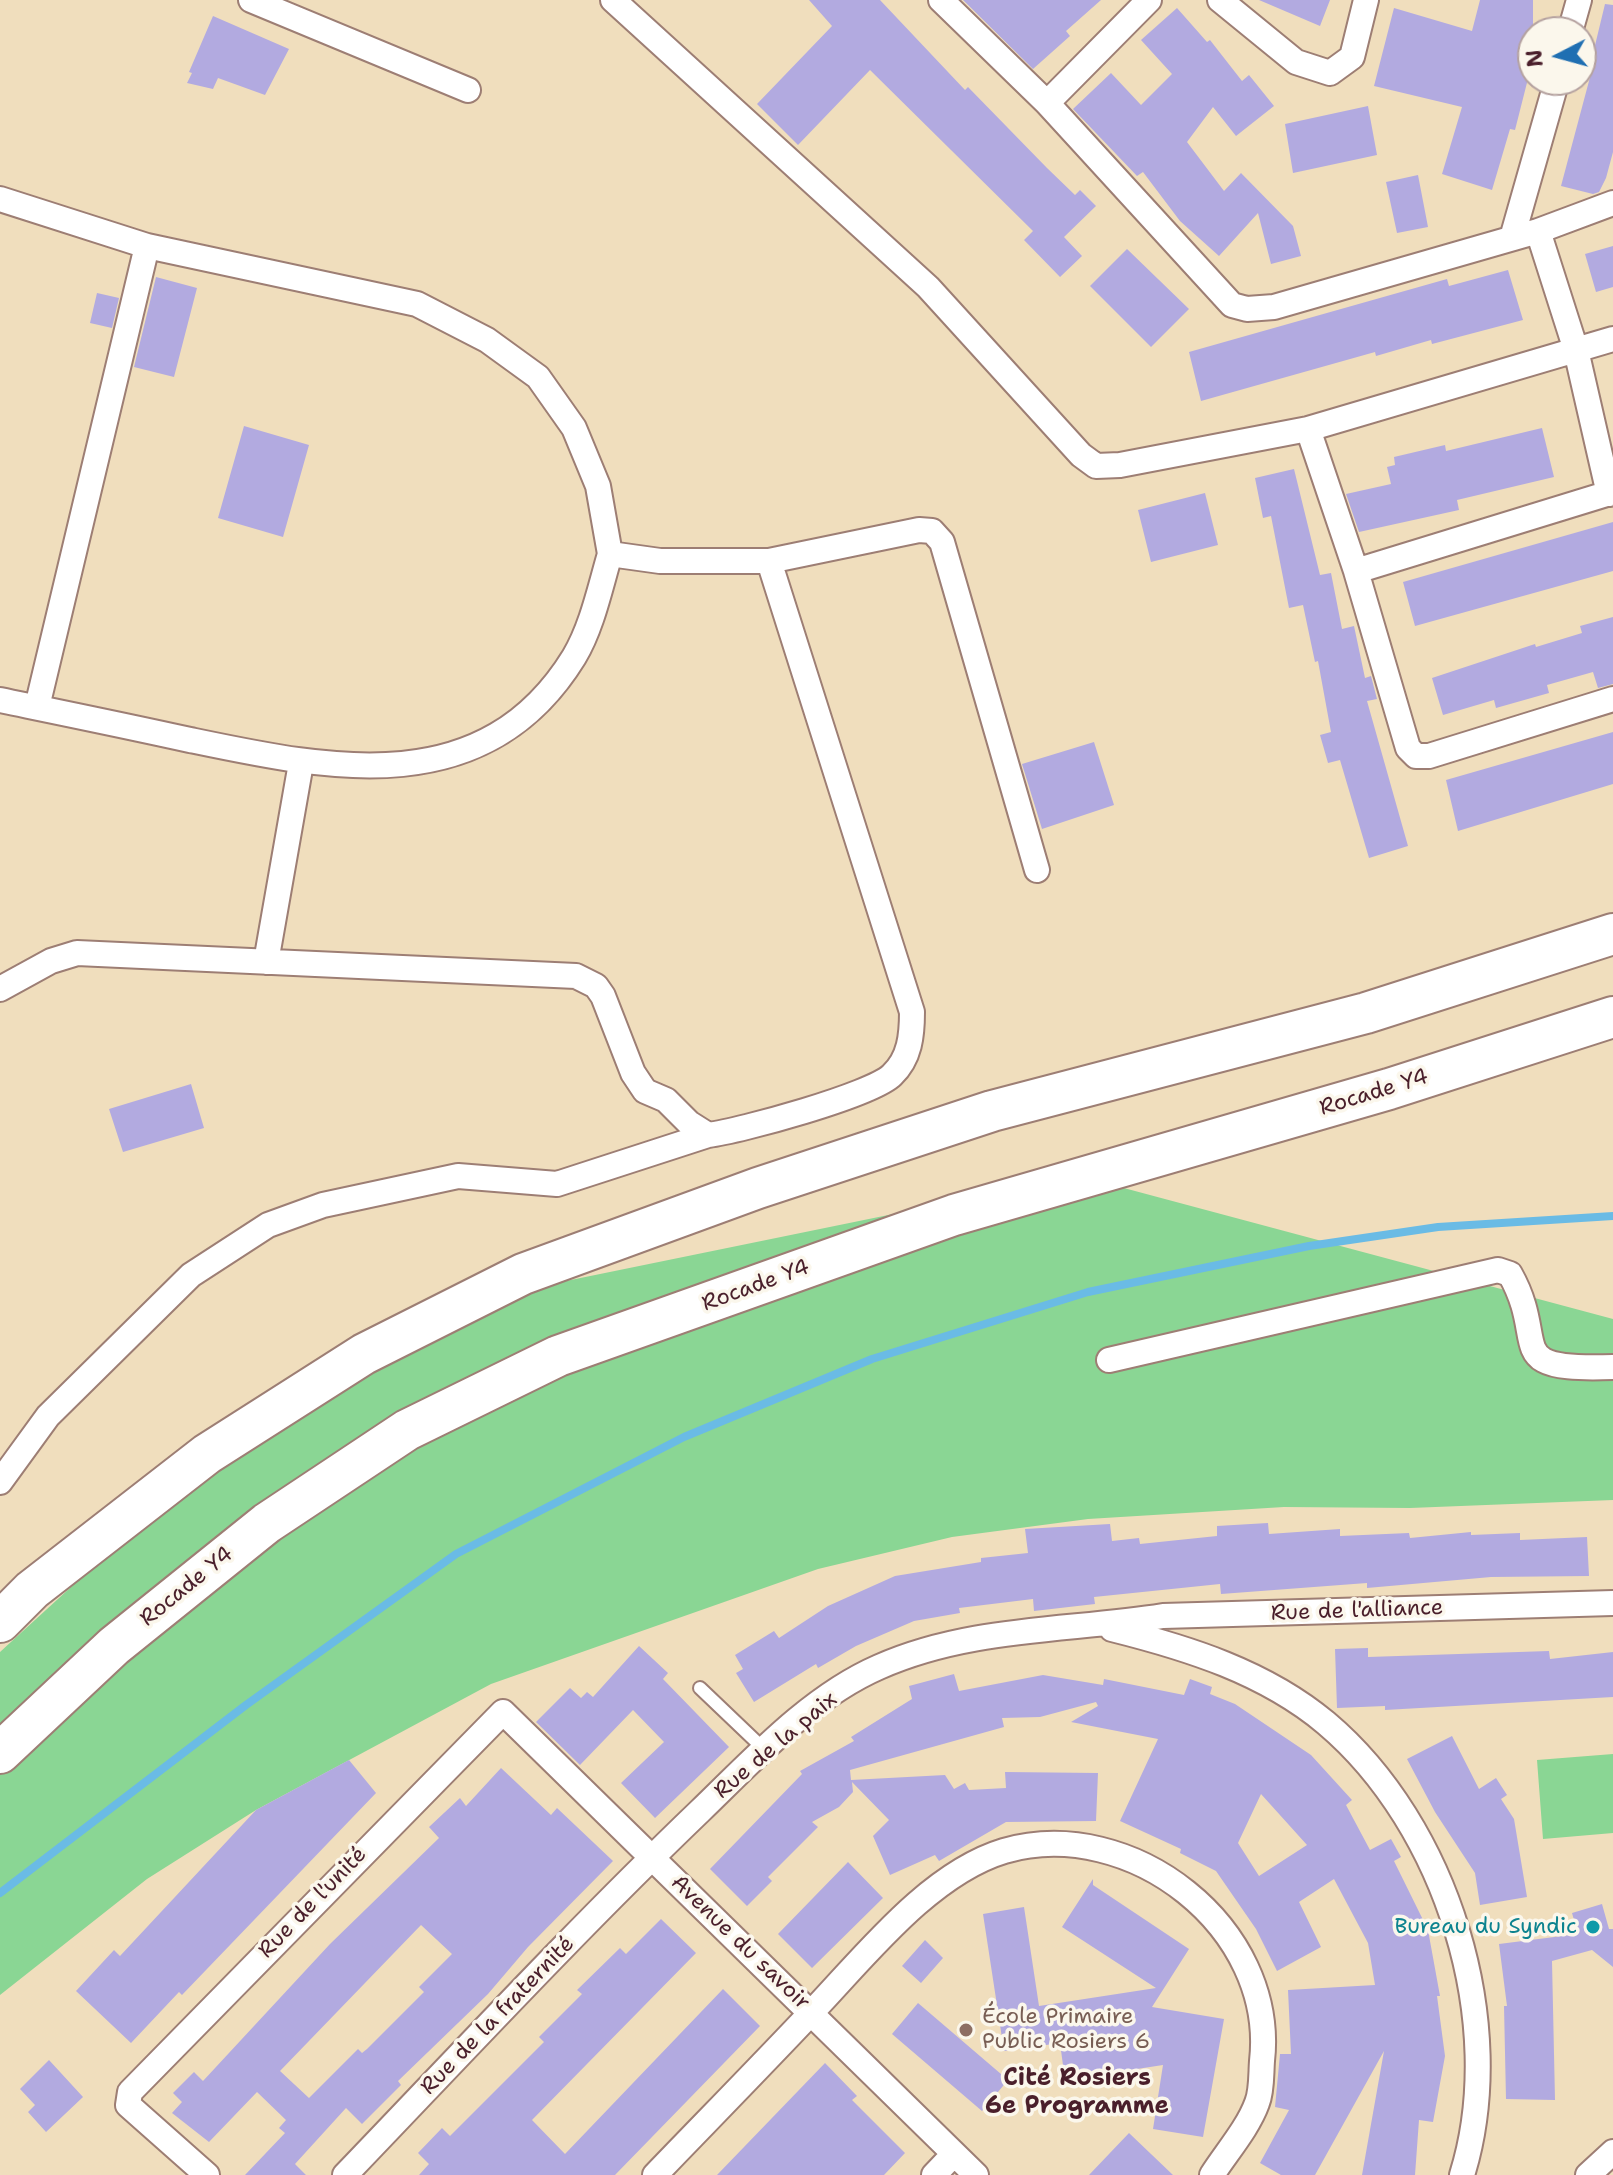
<!DOCTYPE html>
<meta charset="utf-8">
<style>
body{margin:0}
#map{position:relative;width:1613px;height:2175px;overflow:hidden;background:#f0debd;font-family:"Shantell Sans",sans-serif}
canvas{display:block}
.north{position:absolute;left:1517px;top:16px;width:80px;height:80px;box-sizing:border-box;background:#fbf7ec;border:2px solid #b4a19f;border-radius:50%;rotate:264deg;font-size:22px;font-weight:700;line-height:32px;text-align:center;color:#4a1f2b}
.north::after{content:'';display:block;margin:auto;width:28px;height:36px;background:#1f6fb2;clip-path:polygon(50% 0,100% 100%,50% 72%,0 100%)}
</style>
<div id="map">
<canvas width="1613" height="2175"></canvas>
<div class="north">N</div>
</div>
<script>
const context = document.querySelector('canvas').getContext('2d');
context.lineJoin = 'round';
function paint(path, color) {
  context.fillStyle = color;
  context.fill(path, 'evenodd');
}
function trace(path, color, width, dash) {
  context.strokeStyle = color;
  context.lineWidth = width;
  context.lineCap = dash ? 'butt' : 'round';
  context.setLineDash(dash || []);
  context.stroke(path);
}
function label(font, color, halo, rows, align = 'center') {
  context.font = font + ' "Shantell Sans",sans-serif';
  context.lineWidth = 7;
  context.setLineDash([]);
  context.textBaseline = 'middle';
  context.strokeStyle = halo;
  context.fillStyle = color;
  for (const [text, x, y, turn = 0] of rows) {
    context.save();
    context.translate(x, y);
    context.rotate((+turn || 0) * Math.PI / 180);
    context.textAlign = isNaN(turn) ? turn : align;
    if (halo) context.strokeText(text, 0, 0);
    context.fillText(text, 0, 0);
    context.restore();
  }
}
paint(new Path2D(`
 M 1079,1176 L 1613,1319 L 1613,1500 L 1410,1508 L 1284,1507 L 1088,1519 L 952,1537 L 818,1569 L 491,1684 L 256,1810 L 147,1879 L 0,1995 L 0,1652 L 164,1502 L 429,1309 Z
 M 1613,1754 L 1613,1833 L 1543,1839 L 1537,1760 Z`), '#8ad694');
trace(new Path2D(`
 M 0,1893 L 246,1705 L 456,1554 L 684,1437 L 872,1359 L 1088,1292 L 1309,1246 L 1438,1227 L 1613,1216`), '#6abbe5', 8);
paint(new Path2D(`
 M 809,0 L 880,0 L 965,90 L 968,87 L 1047,168 L 1075,195 L 1080,190 L 1096,206 L 1064,237 L 1082,256 L 1060,277 L 1024,240 L 1033,231 L 870,70 L 798,145 L 757,104 L 832,26 Z
 M 963,0 L 1101,0 L 1066,31 L 1070,36 L 1033,69 Z
 M 1259,0 L 1330,0 L 1320,26 Z
 M 1480,0 L 1533,0 L 1533,59 L 1515,130 L 1510,129 L 1492,190 L 1442,174 L 1462,107 L 1374,86 L 1394,8 L 1472,31 Z
 M 1605,4 L 1613,5 L 1613,152 L 1606,178 L 1599,192 L 1593,194 L 1561,186 L 1593,66 L 1590,66 Z
 M 1177,8 L 1207,42 L 1210,40 L 1242,81 L 1249,75 L 1274,106 L 1236,136 L 1213,107 L 1187,142 L 1224,191 L 1241,173 L 1293,226 L 1301,256 L 1271,264 L 1258,213 L 1219,256 L 1180,221 L 1143,172 L 1137,176 L 1073,109 L 1111,73 L 1141,105 L 1172,74 L 1141,40 Z
 M 213,16 L 289,49 L 265,95 L 218,78 L 213,89 L 187,83 L 192,73 L 189,72 Z
 M 1368,106 L 1377,155 L 1293,173 L 1285,124 Z
 M 1418,175 L 1428,227 L 1397,233 L 1386,182 Z
 M 1613,246 L 1613,287 L 1596,292 L 1585,254 Z
 M 1127,249 L 1189,309 L 1151,347 L 1090,286 Z
 M 1508,270 L 1523,320 L 1432,344 L 1431,340 L 1376,356 L 1375,352 L 1201,401 L 1189,352 L 1447,279 L 1449,286 Z
 M 156,277 L 197,288 L 174,377 L 134,367 Z
 M 97,293 L 119,298 L 112,328 L 90,323 Z
 M 244,426 L 309,445 L 283,537 L 218,518 Z
 M 1542,428 L 1554,477 L 1457,500 L 1459,510 L 1359,532 L 1346,494 L 1391,484 L 1387,467 L 1395,465 L 1394,457 L 1445,445 L 1446,451 Z
 M 1294,469 L 1320,575 L 1331,573 L 1342,629 L 1354,626 L 1365,678 L 1371,676 L 1377,699 L 1367,701 L 1408,846 L 1369,858 L 1340,760 L 1328,763 L 1320,735 L 1331,732 L 1318,661 L 1315,662 L 1303,605 L 1289,608 L 1271,516 L 1263,518 L 1255,478 Z
 M 1205,493 L 1218,545 L 1151,562 L 1138,510 Z
 M 1613,522 L 1613,571 L 1415,626 L 1403,582 Z
 M 1613,617 L 1613,684 L 1598,688 L 1593,672 L 1547,685 L 1549,693 L 1496,708 L 1494,700 L 1443,715 L 1432,678 L 1535,644 L 1536,647 L 1582,633 L 1580,626 Z
 M 1613,732 L 1613,784 L 1458,831 L 1446,780 Z
 M 1094,742 L 1114,805 L 1042,829 L 1022,764 Z
 M 191,1084 L 204,1128 L 123,1152 L 109,1109 Z
 M 1268,1523 L 1269,1534 L 1340,1529 L 1340,1536 L 1409,1533 L 1410,1538 L 1471,1532 L 1471,1535 L 1520,1533 L 1520,1540 L 1587,1537 L 1589,1576 L 1491,1577 L 1367,1588 L 1367,1583 L 1221,1594 L 1220,1584 L 1094,1597 L 1095,1604 L 1034,1611 L 1033,1599 L 959,1608 L 960,1613 L 914,1621 L 856,1646 L 818,1668 L 816,1664 L 754,1702 L 736,1673 L 743,1669 L 735,1655 L 774,1631 L 779,1638 L 828,1606 L 895,1576 L 981,1562 L 981,1558 L 1028,1553 L 1025,1529 L 1110,1524 L 1112,1541 L 1139,1538 L 1140,1544 L 1217,1536 L 1217,1526 Z
 M 639,1646 L 668,1673 L 663,1679 L 729,1747 L 655,1818 L 621,1783 L 664,1742 L 633,1710 L 580,1765 L 536,1722 L 570,1688 L 581,1698 L 587,1692 L 593,1697 Z
 M 1368,1648 L 1368,1657 L 1549,1651 L 1550,1659 L 1613,1652 L 1613,1697 L 1385,1710 L 1385,1706 L 1337,1708 L 1335,1649 Z
 M 954,1674 L 959,1691 L 1043,1675 L 1103,1685 L 1104,1679 L 1184,1695 L 1190,1679 L 1212,1687 L 1210,1694 L 1235,1704 L 1311,1755 L 1352,1800 L 1346,1805 L 1370,1850 L 1391,1839 L 1401,1857 L 1394,1861 L 1428,1930 L 1440,1996 L 1437,1996 L 1445,2056 L 1433,2122 L 1419,2120 L 1415,2175 L 1362,2175 L 1384,2051 L 1315,2175 L 1281,2175 L 1260,2163 L 1289,2110 L 1275,2107 L 1280,2054 L 1291,2054 L 1288,1990 L 1375,1985 L 1368,1943 L 1334,1879 L 1299,1902 L 1321,1947 L 1277,1971 L 1256,1929 L 1216,1871 L 1180,1853 L 1181,1849 L 1120,1821 L 1158,1739 L 1071,1722 L 1098,1706 L 1096,1702 L 1040,1717 L 1002,1718 L 1004,1727 L 850,1770 L 851,1780 L 945,1775 L 954,1789 L 965,1783 L 969,1790 L 1006,1788 L 1005,1772 L 1098,1773 L 1096,1821 L 1006,1822 L 939,1861 L 935,1855 L 890,1875 L 873,1836 L 889,1820 L 852,1782 L 853,1792 L 839,1807 L 812,1822 L 818,1827 L 768,1877 L 772,1881 L 747,1906 L 710,1869 L 802,1774 L 800,1771 L 854,1741 L 851,1737 L 912,1699 L 909,1686 ZM 1261,1794 L 1307,1845 L 1259,1876 L 1238,1843 Z
 M 1452,1736 L 1479,1789 L 1496,1778 L 1507,1795 L 1501,1799 L 1514,1819 L 1527,1897 L 1480,1905 L 1475,1873 L 1435,1812 L 1407,1759 Z
 M 349,1760 L 376,1793 L 182,1995 L 179,1992 L 131,2043 L 76,1991 L 114,1950 L 120,1956 L 256,1810 Z
 M 501,1768 L 551,1815 L 557,1808 L 613,1861 L 528,1947 L 488,1994 L 398,2081 L 401,2085 L 362,2124 L 346,2108 L 295,2164 L 306,2175 L 245,2175 L 285,2133 L 279,2128 L 286,2120 L 257,2092 L 209,2142 L 172,2113 L 182,2102 L 173,2093 L 194,2072 L 203,2081 L 330,1944 L 439,1838 L 429,1827 L 460,1798 L 466,1806 ZM 421,1925 L 452,1954 L 419,1987 L 424,1992 L 367,2049 L 362,2053 L 358,2049 L 309,2098 L 280,2071 Z
 M 848,1862 L 883,1898 L 812,1968 L 778,1934 Z
 M 1093,1879 L 1093,1885 L 1189,1949 L 1152,2007 L 1224,2019 L 1203,2137 L 1153,2129 L 1163,2065 L 1065,2080 L 1060,2043 L 1004,2051 L 983,1914 L 1024,1907 L 1039,2006 L 1156,1988 L 1062,1927 Z
 M 1602,1904 L 1609,1929 L 1613,1929 L 1613,1967 L 1592,1950 L 1552,1961 L 1555,2100 L 1506,2099 L 1504,2006 L 1507,2006 L 1499,1944 L 1578,1934 L 1572,1913 Z
 M 661,1919 L 696,1953 L 532,2120 L 565,2154 L 723,1989 L 760,2026 L 615,2175 L 419,2175 L 429,2164 L 418,2153 L 442,2128 L 450,2136 L 544,2042 L 539,2037 L 582,1994 L 577,1990 L 620,1948 L 626,1954 Z
 M 925,1940 L 943,1958 L 921,1983 L 902,1966 Z
 M 918,2003 L 1008,2080 L 982,2111 L 892,2034 Z
 M 49,2060 L 83,2097 L 46,2132 L 28,2112 L 35,2105 L 20,2089 Z
 M 825,2063 L 857,2096 L 852,2100 L 905,2153 L 884,2175 L 717,2175 Z
 M 1129,2133 L 1173,2175 L 1089,2175 Z`), '#b2aae0');
const service = new Path2D(`
 M 700,1688 L 765,1750`);
const minor = new Path2D(`
 M 251,0 L 468,90
 M 613,0 L 928,287 L 1081,455 L 1096,466 L 1120,465 L 1308,429 L 1613,339
 M 941,0 L 1047,103 L 1232,305 L 1247,309 L 1274,307 L 1538,231 L 1613,203
 M 1220,0 L 1296,62 L 1330,73 L 1352,57 L 1366,0
 M 1570,32 L 1579,0
 M 1047,103 L 1149,0
 M 0,199 L 147,246 L 417,304 L 487,340 L 538,377 L 574,428 L 598,486 L 610,554
 M 1538,231 L 1576,350 L 1609,494
 M 1512,238 L 1557,80
 M 1308,429 L 1356,571 L 1408,748 L 1416,756 L 1429,756 L 1613,699
 M 1356,571 L 1613,492
 M 0,700 C 63,713 127,726 190,740 C 329,769 484,803 574,657 C 592,627 600,588 610,554 L 660,561 L 769,561 L 919,530 L 932,531 L 942,542 L 1037,870
 M 37,707 L 147,246
 M 266,962 L 301,763
 M 0,989 L 51,961 L 77,953 L 576,976 L 596,986 L 603,996 L 633,1073 L 645,1091 L 666,1100 L 689,1123 L 708,1135 C 740,1131 872,1095 892,1075 C 910,1058 912,1035 912,1012 L 769,561
 M 1109,1360 L 1498,1270 L 1510,1274 C 1550,1345 1498,1371 1613,1367
 M 0,1482 L 48,1416 L 191,1275 L 268,1225 L 323,1205 L 458,1176 L 557,1184 L 708,1135
 M 1112,1629 C 1188,1648 1265,1672 1326,1723 C 1447,1825 1509,2024 1462,2175
 M 207,2175 L 128,2105 L 130,2092 L 503,1712 L 976,2175
 M 345,2175 C 462,2053 578,1928 700,1811 C 753,1760 810,1697 879,1667 C 969,1627 1068,1631 1163,1616 L 1613,1603
 M 655,2175 C 707,2121 759,2068 810,2014 C 863,1959 928,1874 1004,1851 C 1131,1814 1277,1928 1262,2061 C 1261,2074 1262,2091 1257,2103 C 1248,2128 1226,2153 1212,2175
 M 934,2175 L 954,2154
 M 1588,2175 L 1613,2152`);
const trunk = new Path2D(`
 M 0,1622 L 32,1590 L 207,1454 L 364,1354 L 523,1274 L 758,1188 L 992,1111 L 1366,1013 L 1613,934
 M 0,1753 L 114,1646 L 267,1523 L 407,1430 L 558,1356 L 954,1215 L 1389,1089 L 1613,1017`);
trace(service, '#9d7e74', 16);
trace(minor, '#9d7e74', 28);
trace(trunk, '#9d7e74', 44);
trace(service, '#fff', 12);
trace(minor, '#fff', 24);
trace(trunk, '#fff', 40);
for (const [x, y, r, color] of [
 [1593,1927,8,"#0f9aa8"],
 [966,2030,8,"#8d6e63"]
]) {
  const dot = new Path2D();
  dot.arc(x, y, r, 0, 2 * Math.PI);
  context.fillStyle = color;
  context.fill(dot);
  trace(dot, '#fbf7ec', 3);
}
label('22px', '#4a1f2b', '#fbf7ec', [
 ["Rocade Y4",1374,1093,-17],
 ["Rocade Y4",756,1286,-20],
 ["Rocade Y4",187,1587,-39],
 ["Rue de l'alliance",1357,1611,-2],
 ["Rue de la paix",776,1746,-40],
 ["Rue de l'unité",313,1903,-46],
 ["Avenue du savoir",740,1943,44],
 ["Rue de la fraternité",498,2016,-46]
]);
label('22px', '#0d838f', '#fbf7ec', [
 ["Bureau du Syndic",1577,1927]
], 'right');
label('22px', '#785e54', '#fbf7ec', [
 ["École Primaire",982,2017],
 ["Public Rosiers 6",982,2042]
], 'left');
label('bold 24px', '#4a1f2b', '#fbf7ec', [
 ["Cité Rosiers",1077,2079],
 ["6e Programme",1077,2107]
]);
</script>
